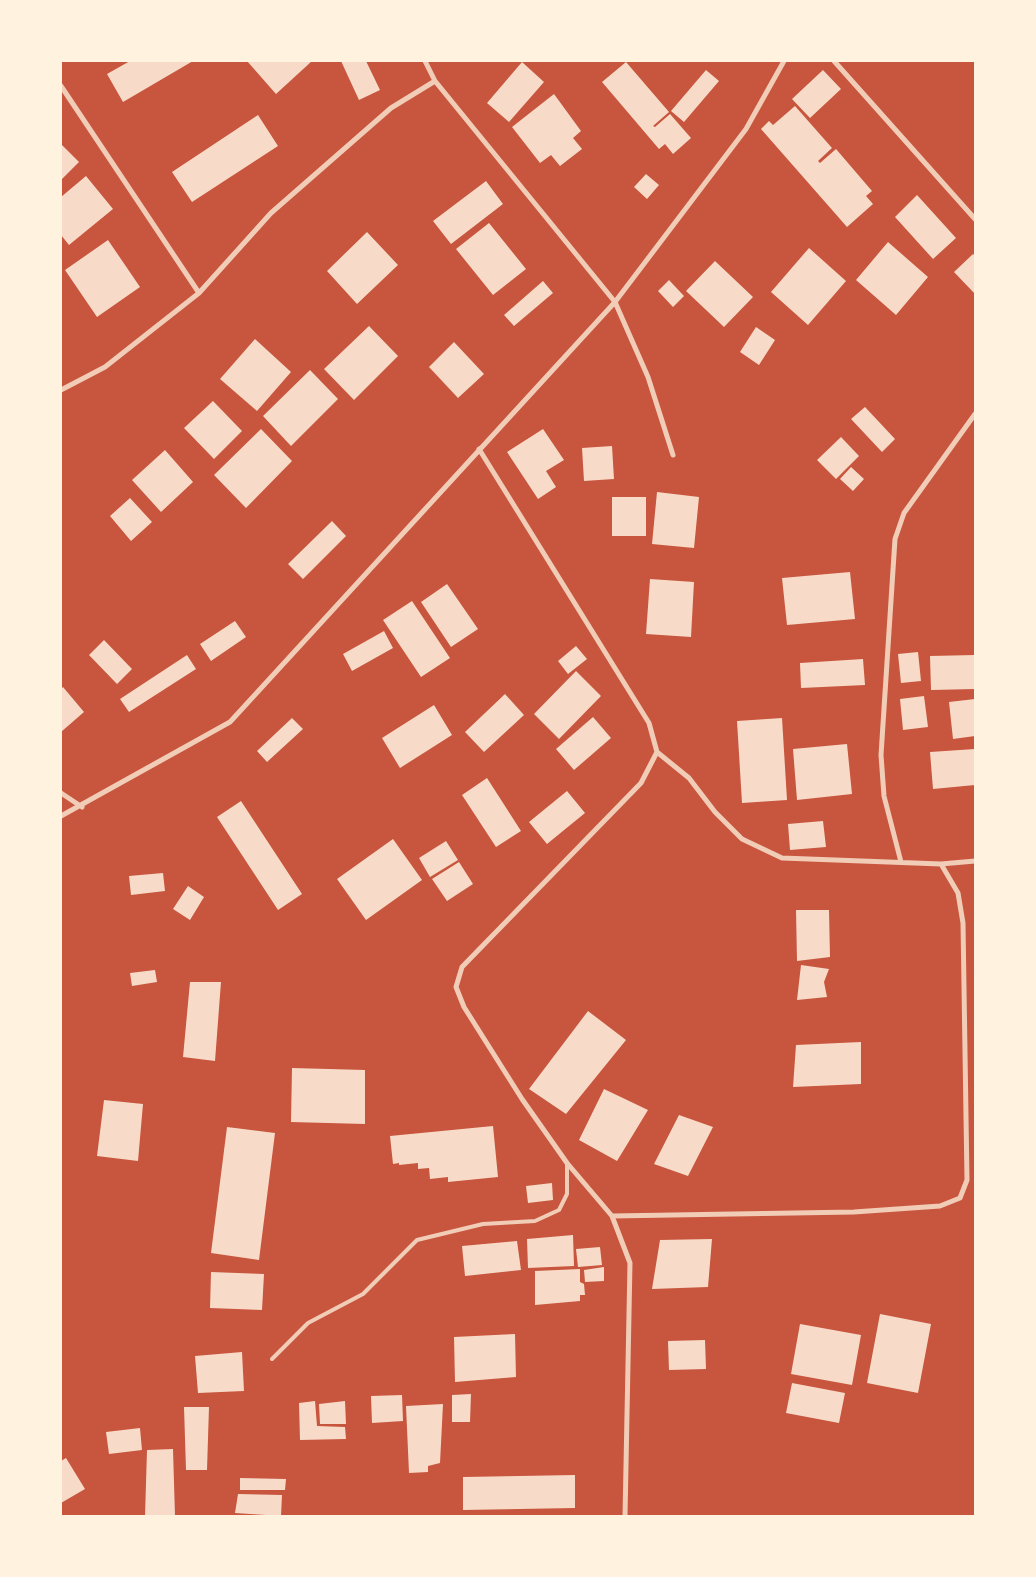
<!DOCTYPE html>
<style>
body{margin:0}
#map{position:relative;width:1036px;height:1577px;overflow:hidden;background:#c8553d;font-family:Commissioner,sans-serif}
canvas{display:block}
.frame{position:absolute;inset:0;border:62px solid #fff3e0;pointer-events:none}
</style>
<div id="map">
<canvas width="1036" height="1577"></canvas>
<div class="frame"></div>
</div>
<script>
const context = document.querySelector('canvas').getContext('2d');
context.lineJoin = 'round';
function paint(path, color) {
  context.fillStyle = color;
  context.fill(path, 'evenodd');
}
function trace(path, color, width, dash) {
  context.strokeStyle = color;
  context.lineWidth = width;
  context.lineCap = dash ? 'butt' : 'round';
  context.setLineDash(dash || []);
  context.stroke(path);
}
paint(new Path2D(`
 M 130,61 L 193,61 L 123,102 L 107,74 Z
 M 247,61 L 312,61 L 276,94 Z
 M 341,61 L 366,61 L 380,90 L 359,100 Z
 M 522,62 L 544,82 L 509,122 L 487,103 Z
 M 626,62 L 669,112 L 653,126 L 655,127 L 670,114 L 691,138 L 673,154 L 665,144 L 659,149 L 602,82 Z
 M 706,70 L 719,81 L 684,122 L 671,111 Z
 M 823,70 L 841,89 L 810,118 L 792,99 Z
 M 554,94 L 581,131 L 573,138 L 582,149 L 560,166 L 551,155 L 540,163 L 512,127 Z
 M 795,106 L 832,148 L 818,161 L 820,163 L 836,149 L 872,191 L 866,196 L 873,204 L 847,227 L 761,129 L 769,121 L 773,125 Z
 M 258,115 L 278,146 L 192,202 L 172,172 Z
 M 61,144 L 79,162 L 61,180 Z
 M 646,174 L 659,185 L 647,199 L 634,187 Z
 M 86,176 L 113,209 L 69,245 L 61,235 L 61,197 Z
 M 486,181 L 503,204 L 451,244 L 433,221 Z
 M 917,195 L 956,238 L 933,259 L 895,217 Z
 M 489,223 L 526,269 L 493,295 L 456,249 Z
 M 367,232 L 398,265 L 357,304 L 327,271 Z
 M 108,240 L 140,287 L 97,317 L 65,270 Z
 M 888,242 L 928,277 L 896,315 L 856,280 Z
 M 809,248 L 846,281 L 808,325 L 771,292 Z
 M 973,254 L 975,256 L 975,294 L 954,272 Z
 M 715,261 L 753,297 L 724,327 L 686,291 Z
 M 669,280 L 684,296 L 673,307 L 658,291 Z
 M 543,281 L 553,293 L 514,326 L 504,315 Z
 M 369,326 L 398,356 L 354,400 L 324,369 Z
 M 756,327 L 775,340 L 759,365 L 740,352 Z
 M 255,339 L 291,372 L 257,411 L 220,379 Z
 M 454,342 L 484,374 L 458,398 L 429,367 Z
 M 310,370 L 338,399 L 291,446 L 263,416 Z
 M 213,401 L 242,431 L 214,459 L 184,428 Z
 M 865,407 L 895,439 L 882,452 L 851,419 Z
 M 261,429 L 292,461 L 246,508 L 214,475 Z
 M 543,429 L 564,460 L 546,471 L 556,487 L 538,499 L 507,452 Z
 M 841,437 L 859,456 L 836,479 L 817,460 Z
 M 612,446 L 614,479 L 584,481 L 582,448 Z
 M 165,450 L 193,482 L 161,512 L 132,480 Z
 M 851,467 L 864,479 L 853,491 L 840,479 Z
 M 657,492 L 699,497 L 694,548 L 652,544 Z
 M 612,497 L 646,497 L 646,536 L 612,536 Z
 M 130,498 L 152,522 L 131,541 L 110,516 Z
 M 332,521 L 346,536 L 303,579 L 288,564 Z
 M 850,572 L 855,619 L 787,625 L 782,578 Z
 M 650,579 L 694,582 L 691,637 L 646,634 Z
 M 447,584 L 478,629 L 451,647 L 421,602 Z
 M 412,601 L 450,658 L 421,677 L 383,620 Z
 M 235,621 L 246,637 L 211,661 L 200,644 Z
 M 384,631 L 393,648 L 352,671 L 343,654 Z
 M 104,640 L 132,669 L 117,684 L 89,655 Z
 M 576,646 L 587,659 L 568,674 L 558,661 Z
 M 918,652 L 921,681 L 901,683 L 898,654 Z
 M 187,655 L 196,669 L 129,712 L 120,699 Z
 M 975,655 L 975,689 L 931,690 L 930,656 Z
 M 863,659 L 865,685 L 801,688 L 800,663 Z
 M 576,671 L 601,696 L 559,739 L 534,714 Z
 M 63,687 L 84,712 L 61,732 L 61,689 Z
 M 505,694 L 524,715 L 484,752 L 465,732 Z
 M 924,696 L 928,727 L 903,730 L 900,699 Z
 M 975,699 L 975,736 L 953,739 L 949,702 Z
 M 434,705 L 452,735 L 400,768 L 382,738 Z
 M 593,717 L 611,738 L 574,770 L 556,749 Z
 M 292,718 L 303,729 L 267,762 L 257,751 Z
 M 782,718 L 787,800 L 742,803 L 737,721 Z
 M 847,744 L 852,794 L 797,800 L 793,749 Z
 M 975,749 L 975,785 L 933,789 L 930,752 Z
 M 487,778 L 521,831 L 496,847 L 462,795 Z
 M 567,791 L 585,813 L 547,844 L 529,822 Z
 M 241,801 L 302,894 L 278,910 L 217,817 Z
 M 823,821 L 826,847 L 790,850 L 788,824 Z
 M 393,839 L 422,880 L 366,920 L 337,879 Z
 M 446,841 L 458,860 L 430,877 L 419,858 Z
 M 459,862 L 473,884 L 447,901 L 432,879 Z
 M 163,873 L 165,891 L 131,895 L 129,876 Z
 M 188,886 L 204,897 L 190,920 L 173,909 Z
 M 796,910 L 829,910 L 830,957 L 797,961 Z
 M 801,965 L 829,969 L 824,982 L 827,997 L 797,1000 Z
 M 155,970 L 157,982 L 132,986 L 130,973 Z
 M 190,982 L 221,982 L 215,1061 L 183,1057 Z
 M 588,1011 L 626,1040 L 566,1114 L 529,1089 Z
 M 861,1042 L 861,1084 L 793,1087 L 796,1045 Z
 M 292,1068 L 365,1070 L 365,1124 L 291,1122 Z
 M 604,1089 L 648,1110 L 617,1161 L 579,1140 Z
 M 104,1100 L 143,1104 L 138,1161 L 97,1156 Z
 M 679,1115 L 713,1127 L 688,1176 L 654,1164 Z
 M 493,1126 L 498,1177 L 448,1182 L 448,1177 L 430,1179 L 429,1168 L 418,1169 L 418,1163 L 399,1165 L 399,1163 L 393,1164 L 390,1136 Z
 M 227,1127 L 275,1133 L 259,1260 L 211,1253 Z
 M 552,1183 L 553,1200 L 528,1203 L 526,1186 Z
 M 573,1235 L 574,1266 L 528,1268 L 527,1239 Z
 M 712,1239 L 708,1287 L 652,1289 L 660,1240 Z
 M 517,1241 L 521,1270 L 465,1276 L 462,1246 Z
 M 600,1247 L 602,1265 L 578,1267 L 576,1249 Z
 M 604,1267 L 604,1281 L 585,1282 L 584,1270 Z
 M 580,1269 L 580,1282 L 584,1284 L 585,1295 L 580,1295 L 580,1301 L 535,1305 L 535,1271 Z
 M 211,1272 L 264,1274 L 262,1310 L 210,1308 Z
 M 880,1314 L 931,1324 L 918,1393 L 867,1383 Z
 M 800,1324 L 861,1335 L 852,1385 L 791,1374 Z
 M 515,1334 L 516,1377 L 455,1382 L 454,1337 Z
 M 705,1340 L 706,1369 L 669,1370 L 668,1341 Z
 M 242,1352 L 244,1391 L 198,1393 L 195,1356 Z
 M 792,1383 L 845,1393 L 839,1423 L 786,1413 Z
 M 471,1394 L 470,1422 L 452,1422 L 452,1395 Z
 M 402,1395 L 403,1421 L 372,1423 L 371,1396 Z
 M 315,1401 L 317,1426 L 345,1427 L 346,1439 L 300,1440 L 299,1403 Z
 M 345,1401 L 346,1424 L 320,1424 L 319,1404 Z
 M 443,1404 L 440,1463 L 428,1466 L 428,1472 L 409,1473 L 406,1406 Z
 M 184,1407 L 209,1407 L 207,1470 L 186,1470 Z
 M 140,1428 L 142,1450 L 109,1454 L 106,1432 Z
 M 173,1449 L 175,1516 L 145,1516 L 147,1450 Z
 M 66,1458 L 85,1489 L 61,1503 L 61,1461 Z
 M 575,1475 L 575,1508 L 463,1510 L 463,1477 Z
 M 240,1478 L 286,1479 L 285,1490 L 240,1490 Z
 M 238,1494 L 282,1495 L 281,1516 L 235,1513 Z`), '#f7dbc8');
trace(new Path2D(`
 M 272,1359 L 308,1323 L 363,1294 L 417,1240 L 483,1224 L 535,1221 L 559,1210 L 567,1194 L 567,1163`), '#f1ccb7', 4);
trace(new Path2D(`
 M 425,61 L 435,81 L 615,302 L 648,377 L 673,455
 M 834,61 L 975,219
 M 61,86 L 199,293
 M 61,390 L 105,367 L 199,293 L 271,213 L 391,108 L 435,81
 M 479,449 L 649,723 L 657,752 L 641,783 L 462,967 L 456,987 L 464,1007 L 522,1099 L 567,1163 L 612,1216 L 630,1263 L 625,1516
 M 657,752 L 689,778 L 715,812 L 742,839 L 782,858 L 941,864 L 975,861
 M 61,793 L 82,807
 M 61,816 L 230,722 L 615,302 L 746,129 L 784,61
 M 901,862 L 884,796 L 881,755 L 895,539 L 904,513 L 975,414
 M 612,1216 L 854,1212 L 940,1206 L 960,1198 L 967,1180 L 963,923 L 958,893 L 941,864`), '#f1ccb7', 5);
</script>
